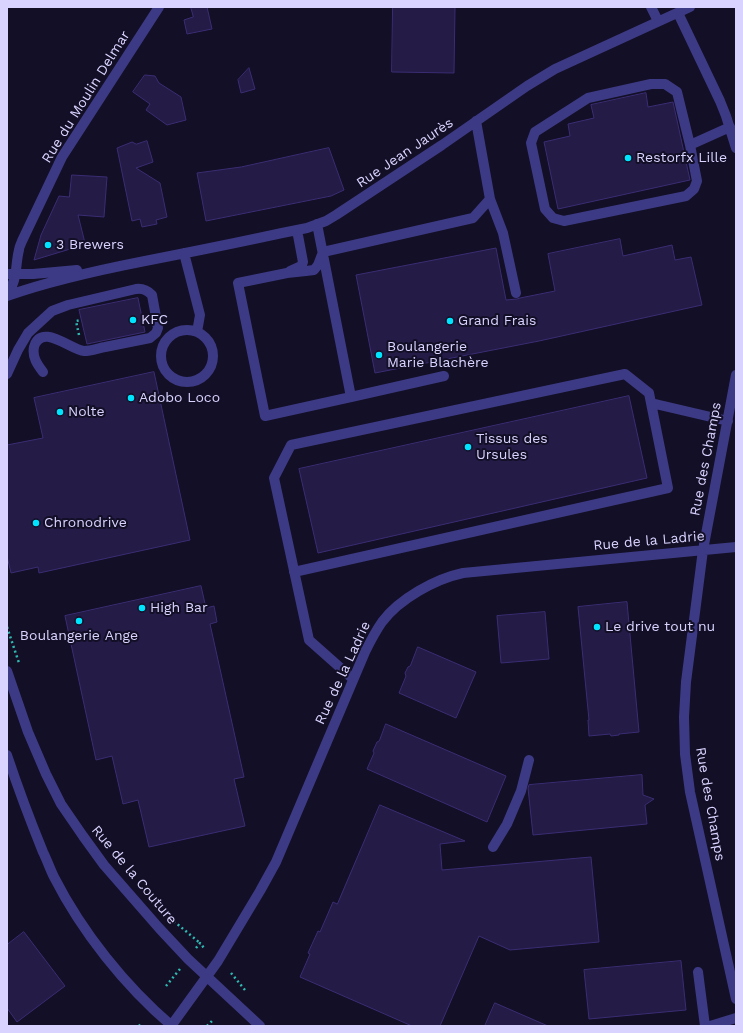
<!DOCTYPE html>
<meta charset="utf-8">
<style>
body{margin:0}
#map{position:relative;width:743px;height:1033px;overflow:hidden;background:#130f26;font-family:"Work Sans",sans-serif}
canvas{display:block}
.frame{position:absolute;inset:0;border:8px solid #d9d4ff;pointer-events:none}
</style>
<div id="map">
<canvas width="743" height="1033"></canvas>
<div class="frame"></div>
</div>
<script>
const context = document.querySelector('canvas').getContext('2d');
context.lineJoin = 'round';
function paint(path, color) {
  context.fillStyle = color;
  context.fill(path, 'evenodd');
}
function trace(path, color, width, dash) {
  context.strokeStyle = color;
  context.lineWidth = width;
  context.lineCap = dash ? 'butt' : 'round';
  context.setLineDash(dash || []);
  context.stroke(path);
}
function label(font, color, halo, rows, align = 'center') {
  context.font = font + ' "Work Sans",sans-serif';
  context.lineWidth = 4;
  context.setLineDash([]);
  context.textBaseline = 'middle';
  context.strokeStyle = halo;
  context.fillStyle = color;
  for (const [text, x, y, turn = 0] of rows) {
    context.save();
    context.translate(x, y);
    context.rotate((+turn || 0) * Math.PI / 180);
    context.textAlign = isNaN(turn) ? turn : align;
    if (halo) context.strokeText(text, 0, 0);
    context.fillText(text, 0, 0);
    context.restore();
  }
}
const building = new Path2D(`
 M 191,7 L 207,7 L 212,29 L 187,34 L 184,20 L 193,17 Z
 M 393,7 L 455,7 L 454,73 L 392,72 Z
 M 249,68 L 255,89 L 241,93 L 238,80 Z
 M 145,75 L 155,76 L 159,83 L 181,97 L 186,120 L 167,125 L 146,110 L 150,104 L 133,92 Z
 M 646,93 L 648,107 L 673,102 L 690,180 L 558,209 L 544,142 L 570,136 L 568,124 L 594,118 L 591,105 Z
 M 147,141 L 153,162 L 136,168 L 160,183 L 167,217 L 156,220 L 157,224 L 142,227 L 140,219 L 132,221 L 117,148 L 132,142 L 136,144 Z
 M 329,148 L 344,190 L 331,196 L 206,221 L 197,173 L 241,167 Z
 M 72,175 L 107,177 L 104,217 L 78,215 L 85,243 L 79,244 L 80,246 L 34,260 L 41,235 L 59,196 L 69,197 Z
 M 620,239 L 623,256 L 672,245 L 675,260 L 691,257 L 702,305 L 539,341 L 375,373 L 356,275 L 496,248 L 506,300 L 517,299 L 520,298 L 555,291 L 548,254 Z
 M 138,298 L 145,332 L 87,344 L 79,310 Z
 M 154,372 L 190,540 L 39,573 L 38,567 L 11,573 L 7,556 L 7,445 L 43,438 L 34,398 Z
 M 629,396 L 647,478 L 318,553 L 299,469 Z
 M 201,586 L 206,608 L 214,606 L 217,622 L 210,624 L 244,777 L 234,779 L 245,826 L 149,847 L 138,800 L 123,804 L 112,756 L 96,760 L 65,616 Z
 M 627,602 L 639,732 L 619,734 L 619,735 L 611,736 L 610,734 L 589,736 L 588,720 L 589,720 L 578,607 Z
 M 545,612 L 549,659 L 501,663 L 497,616 Z
 M 418,647 L 476,672 L 456,718 L 399,693 L 406,676 L 405,673 L 408,667 L 410,666 Z
 M 386,724 L 506,776 L 487,822 L 367,769 L 374,753 L 373,751 L 377,742 L 379,741 Z
 M 642,775 L 643,795 L 654,799 L 645,805 L 647,824 L 533,835 L 528,788 L 529,785 Z
 M 380,805 L 465,841 L 440,844 L 442,870 L 591,857 L 599,942 L 510,950 L 479,936 L 440,1026 L 412,1026 L 300,977 L 310,954 L 308,953 L 318,931 L 320,932 L 333,902 L 337,904 Z
 M 24,932 L 65,986 L 17,1022 L 7,1008 L 7,945 Z
 M 681,961 L 686,1010 L 589,1019 L 584,970 Z
 M 495,1003 L 548,1026 L 485,1026 Z`);
paint(building, '#241b47');
trace(building, '#3b2d73', 1);
trace(new Path2D(`
 M 79,335 L 76,321 L 81,320
 M 7,627 L 19,663
 M 170,918 L 200,943
 M 196,948 L 200,943 L 204,948
 M 231,973 L 245,990 L 243,991
 M 166,986 L 180,969
 M 139,1026 L 142,1022
 M 207,1026 L 214,1019`), '#2fb8b0', 2.5, [2, 3]);
trace(new Path2D(`
 M 651,7 L 658,21
 M 678,13 L 720,101 L 726,116 L 736,148
 M 690,145 L 677,92 L 665,84 L 651,84 L 588,98 L 535,132 L 531,143 L 545,209 L 553,218 L 564,221 L 686,196 L 694,189 L 697,181 L 690,145 L 730,127
 M 490,199 L 503,233 L 516,293
 M 317,224 L 351,397 L 265,416 L 238,283 L 287,273 L 306,271 L 314,270 L 318,265 L 323,252 L 473,218 L 490,199 L 476,121
 M 184,253 L 200,315 L 197,332
 M 290,271 L 301,266 L 303,262 L 297,230
 M 7,274 L 33,274 L 77,270
 M 7,293 C 18,281 15,265 19,250 C 19,247 21,244 22,241 L 62,157 L 159,7
 M 7,296 C 52,280 99,270 145,261 C 191,252 236,243 282,233 L 307,228 L 326,221 L 336,215 L 442,145 L 527,86 L 555,69 L 690,7
 M161 356a26 26 0 1 1 52 0a26 26 0 1 1-52 0Z
 M 7,374 L 18,350 L 28,333 L 52,311 L 68,305 L 136,289 C 143,288 147,290 152,295 L 158,328 L 156,333 L 150,338 C 135,341 120,344 105,347 C 99,348 91,351 84,351 C 71,350 41,322 34,347 C 32,357 37,364 43,372
 M 736,375 L 703,550 L 686,682 L 684,717 L 685,754 L 690,792 L 736,999
 M 351,397 L 444,376
 M 651,403 L 728,421
 M 294,572 L 668,488 L 649,393 L 625,374 L 291,445 L 274,478 L 309,640 L 353,679
 M 7,671 L 28,732 L 46,774 L 61,804 L 83,836 L 104,865 L 159,928 L 188,959 L 260,1026
 M 7,755 C 18,788 30,820 43,852 C 47,860 50,869 54,877 C 82,932 125,986 172,1026
 M 493,847 L 507,824 L 521,791 L 529,760
 M 698,972 L 705,1026
 M 171,1026 L 218,961 L 260,891 L 276,862 L 365,652 C 370,642 375,632 382,622 C 399,599 435,579 463,573 L 736,547
 M 710,1026 L 736,1018`), '#3d3a85', 10);
for (const [x, y, r, color] of [
 [628,158,4,"#00e5ff"],
 [48,245,4,"#00e5ff"],
 [133,320,4,"#00e5ff"],
 [450,321,4,"#00e5ff"],
 [379,355,4,"#00e5ff"],
 [131,398,4,"#00e5ff"],
 [60,412,4,"#00e5ff"],
 [468,447,4,"#00e5ff"],
 [36,523,4,"#00e5ff"],
 [142,608,4,"#00e5ff"],
 [79,621,4,"#00e5ff"],
 [597,627,4,"#00e5ff"]
]) {
  const dot = new Path2D();
  dot.arc(x, y, r, 0, 2 * Math.PI);
  context.fillStyle = color;
  context.fill(dot);
  trace(dot, '#130f26', 1.5);
}
label('14px', '#d9d4ff', '#130f26', [
 ["Rue du Moulin Delmar",86,97,-58],
 ["Rue Jean Jaurès",405,153,-34],
 ["Rue des Champs",706,459,-79],
 ["Rue de la Ladrie",649,541,-5],
 ["Rue de la Ladrie",343,673,-65],
 ["Rue des Champs",710,804,80],
 ["Rue de la Couture",134,875,50]
]);
label('14px', '#d9d4ff', '#130f26', [
 ["Restorfx Lille",636,158],
 ["3 Brewers",56,245],
 ["KFC",141,320],
 ["Grand Frais",458,321],
 ["Boulangerie",387,347],
 ["Marie Blachère",387,363],
 ["Adobo Loco",139,398],
 ["Nolte",68,412],
 ["Tissus des",476,439],
 ["Ursules",476,455],
 ["Chronodrive",44,523],
 ["High Bar",150,608],
 ["Le drive tout nu",605,627],
 ["Boulangerie Ange",79,636,"center"]
], 'left');
</script>
